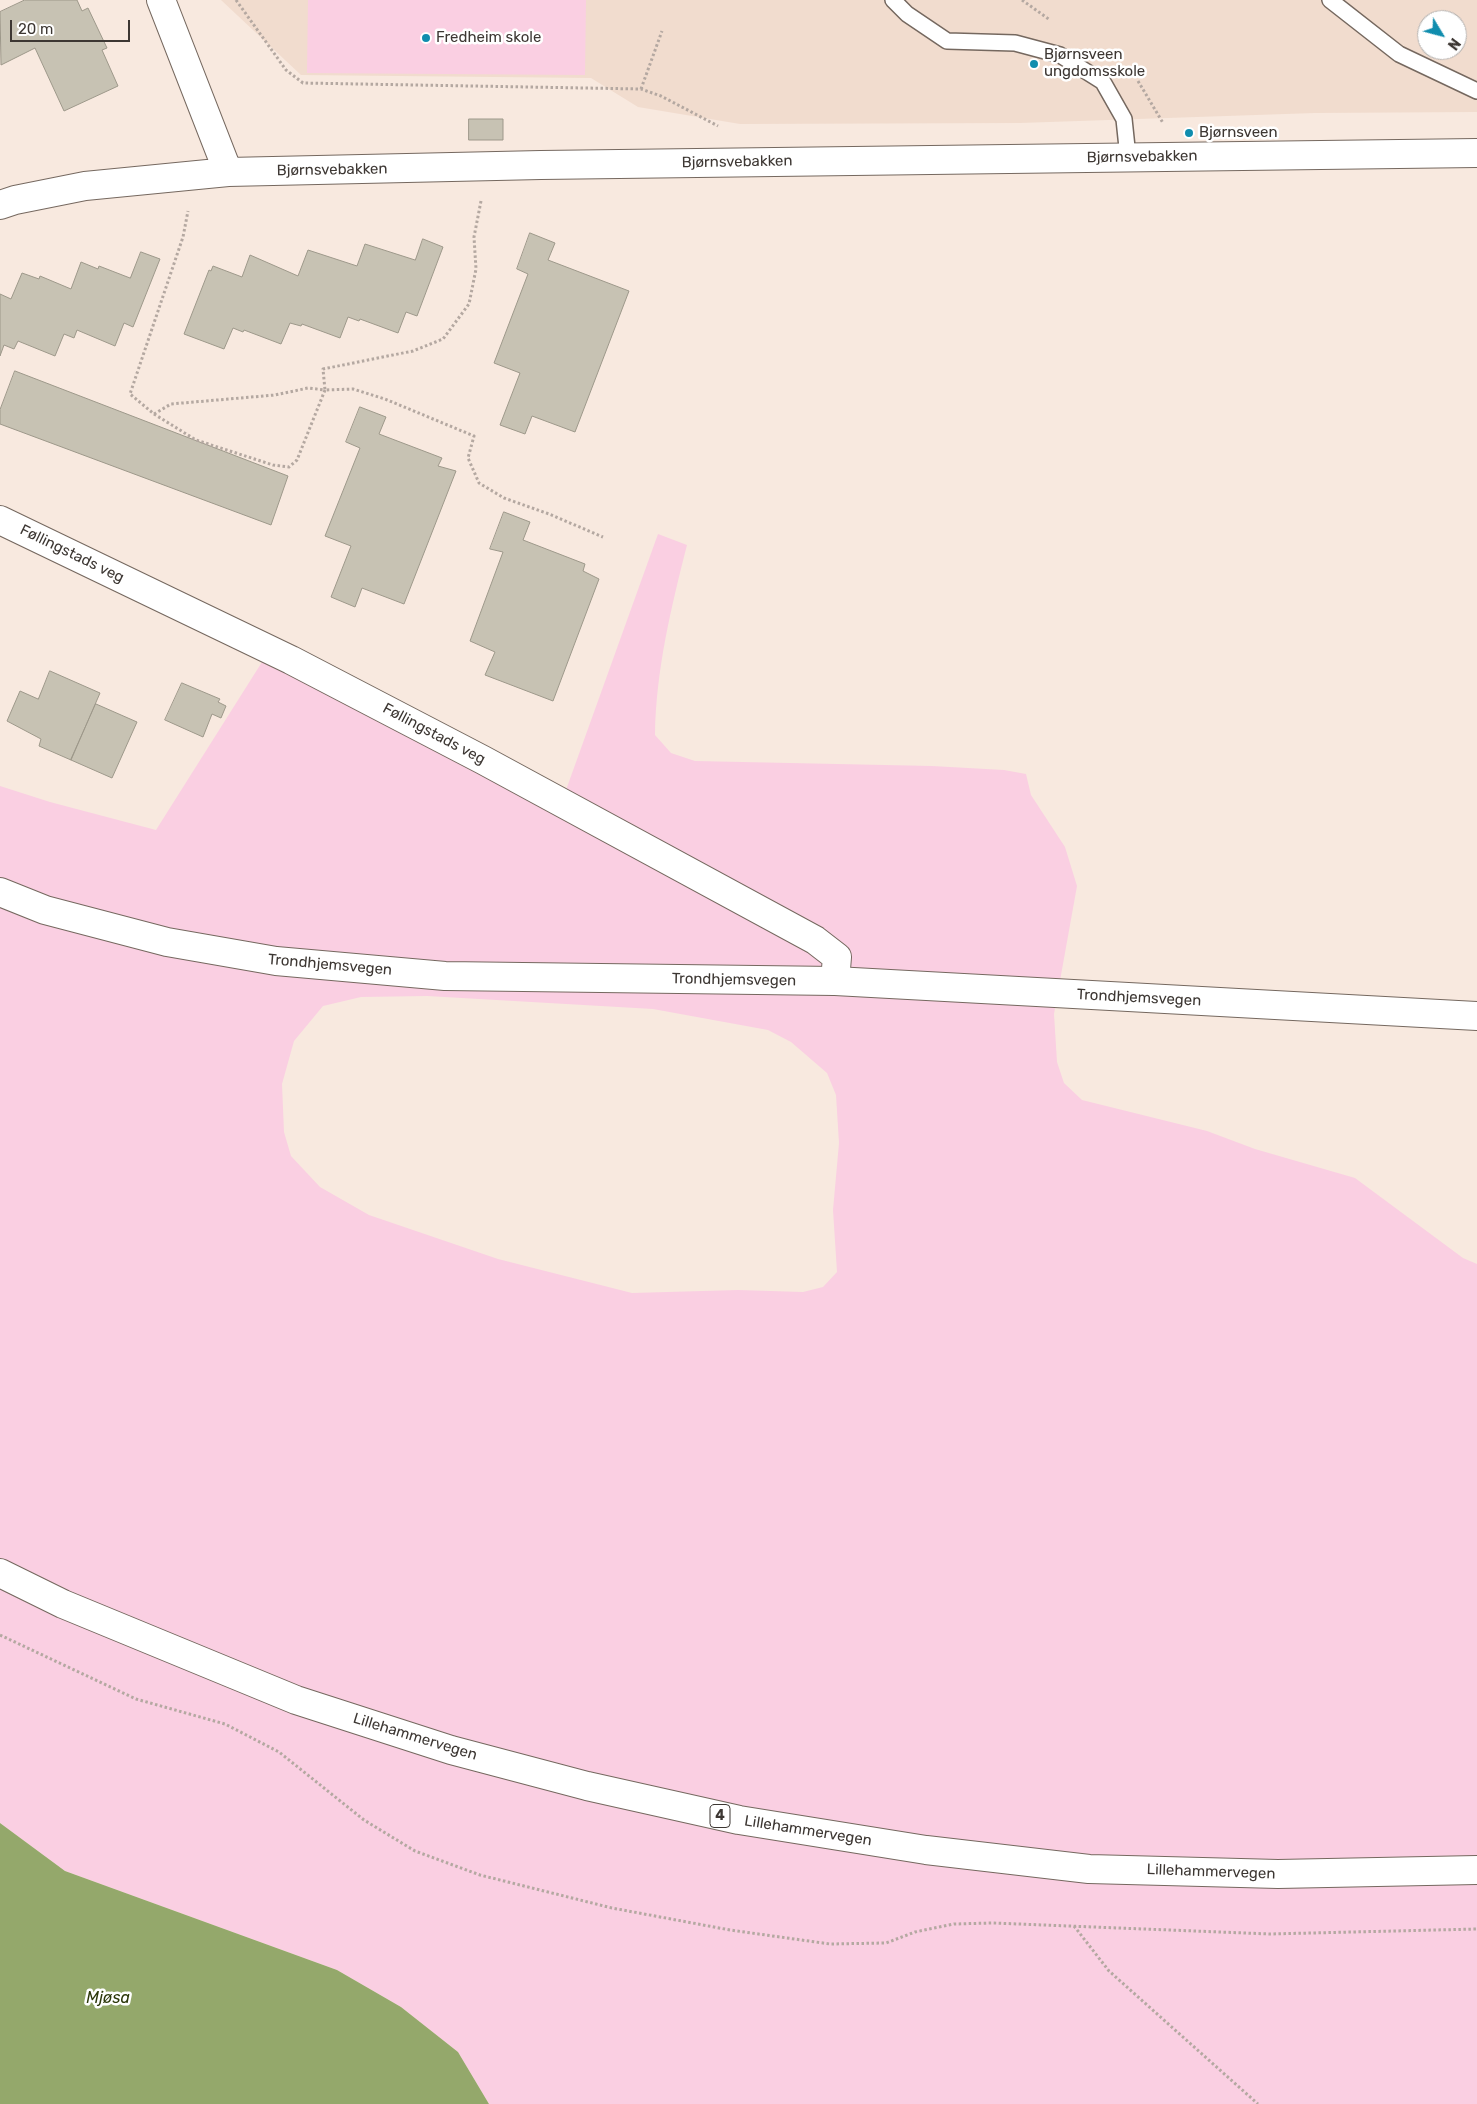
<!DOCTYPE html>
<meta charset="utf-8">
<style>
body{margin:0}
#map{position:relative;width:1477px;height:2104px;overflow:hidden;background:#f8e9df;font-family:Rubik,sans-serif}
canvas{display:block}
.north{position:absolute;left:1417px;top:10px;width:50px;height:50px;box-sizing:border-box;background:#fff;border:1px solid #b1afad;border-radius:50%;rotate:127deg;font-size:14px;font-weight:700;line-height:20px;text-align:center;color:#3d3733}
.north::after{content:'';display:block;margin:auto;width:18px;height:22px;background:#108dae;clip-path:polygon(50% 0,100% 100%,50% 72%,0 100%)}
.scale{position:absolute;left:10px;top:20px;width:120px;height:22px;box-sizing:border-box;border:2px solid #3d3733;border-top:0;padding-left:6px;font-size:15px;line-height:18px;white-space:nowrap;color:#3d3733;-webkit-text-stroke:4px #fff;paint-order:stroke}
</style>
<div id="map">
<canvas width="1477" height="2104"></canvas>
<div class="north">N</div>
<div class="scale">20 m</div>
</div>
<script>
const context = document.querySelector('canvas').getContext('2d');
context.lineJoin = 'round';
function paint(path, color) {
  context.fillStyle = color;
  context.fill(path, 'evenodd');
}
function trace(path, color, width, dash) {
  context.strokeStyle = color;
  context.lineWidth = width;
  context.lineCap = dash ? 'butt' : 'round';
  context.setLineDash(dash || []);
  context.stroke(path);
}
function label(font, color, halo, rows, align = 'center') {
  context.font = font + ' Rubik,sans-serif';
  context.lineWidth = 5;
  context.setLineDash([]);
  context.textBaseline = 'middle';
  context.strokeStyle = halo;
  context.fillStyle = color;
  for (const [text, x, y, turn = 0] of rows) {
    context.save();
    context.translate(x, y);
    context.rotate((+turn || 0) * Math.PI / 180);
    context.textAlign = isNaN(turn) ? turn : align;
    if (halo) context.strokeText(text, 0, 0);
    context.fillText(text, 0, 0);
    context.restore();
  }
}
paint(new Path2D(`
 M 221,0 L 1477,0 L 1477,112 L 1315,113 L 1020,123 L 740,124 L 638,107 L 591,78 L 301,75 ZM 1427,20 L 1457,20 L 1457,50 L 1427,50 Z`), '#f1dcce');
paint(new Path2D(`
 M 308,0 L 586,0 L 585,75 L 307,73 Z
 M 658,534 L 687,545 C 671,608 656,670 655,735 L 671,753 L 695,761 L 932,766 L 1004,770 L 1026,774 L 1031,795 L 1065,847 L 1077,886 L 1054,1014 L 1057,1062 L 1064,1083 L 1082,1100 L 1207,1131 L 1255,1149 L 1355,1178 L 1463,1258 L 1477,1264 L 1477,2104 L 489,2104 L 458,2052 L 401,2007 L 337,1970 L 65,1871 L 0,1823 L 0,786 L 50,802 L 156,830 L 274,643 L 566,790 ZM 427,996 L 653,1009 L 768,1030 L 791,1042 L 827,1073 L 836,1095 L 839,1143 L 833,1210 L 837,1272 L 823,1287 L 803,1292 L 738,1290 L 632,1293 L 498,1259 L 369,1215 L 320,1187 L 291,1156 L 284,1132 L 282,1084 L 294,1041 L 323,1006 L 361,997 Z`), '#facfe2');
paint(new Path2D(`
 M 0,1823 L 65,1871 L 337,1970 L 401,2007 L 458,2052 L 489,2104 L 0,2104 Z`), '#94a86b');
const building = new Path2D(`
 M 25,0 L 77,0 L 82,11 L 88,8 L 107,48 L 102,50 L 118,86 L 64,111 L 35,48 L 1,65 L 0,12 Z
 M 469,119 L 503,119 L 503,140 L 469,140 Z
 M 530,233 L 555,243 L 548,260 L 629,291 L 575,432 L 532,416 L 525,434 L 500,425 L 520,373 L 494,363 L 528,274 L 517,269 Z
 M 423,239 L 443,247 L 417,316 L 406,312 L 398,333 L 360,319 L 359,321 L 348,317 L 340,338 L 302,324 L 301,326 L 290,323 L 281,344 L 244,330 L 243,332 L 233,328 L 224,349 L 184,334 L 209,270 L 211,271 L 213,266 L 242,277 L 250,255 L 298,276 L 308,250 L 357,266 L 365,244 L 415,260 Z
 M 141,252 L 160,259 L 133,327 L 124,323 L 115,346 L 77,330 L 74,338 L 64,334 L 55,356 L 18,341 L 14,349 L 4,345 L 0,356 L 0,294 L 11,299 L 22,273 L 39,279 L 40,276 L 71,289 L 81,262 L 98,269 L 99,266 L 130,278 Z
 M 15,371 L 288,476 L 271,525 L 0,424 L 0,410 Z
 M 360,407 L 386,417 L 379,434 L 442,458 L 438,466 L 456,471 L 404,604 L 362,588 L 355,607 L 331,597 L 351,546 L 325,536 L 360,448 L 346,442 Z
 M 504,512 L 530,522 L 523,540 L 585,564 L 583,571 L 599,579 L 553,701 L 485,675 L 495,652 L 470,641 L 503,552 L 490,549 Z
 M 50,671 L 100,693 L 71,760 L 39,746 L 41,739 L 7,721 L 20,691 L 38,699 Z
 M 182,683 L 220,699 L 218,702 L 226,706 L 221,718 L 212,714 L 203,737 L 165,720 Z
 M 96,704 L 137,722 L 112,778 L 71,760 Z`);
paint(building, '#c7c2b3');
trace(building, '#9d988a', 1);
const service = new Path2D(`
 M 893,0 L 907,14 L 947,41 L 1015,43 L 1060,55 L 1103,82 L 1124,119 L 1128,157
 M 1330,0 L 1399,54 L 1477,91`);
const minor = new Path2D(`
 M 161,0 L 228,172
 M 0,205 L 15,200 L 85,186 L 228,172 L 541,165 L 1477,153
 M 0,520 L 291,660 L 483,760 L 815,940 L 837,957 L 835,981`);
const secondary = new Path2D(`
 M 0,892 L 45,910 L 167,942 L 276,961 L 445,976 L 835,981 L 1477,1016`);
const trunk = new Path2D(`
 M 0,1573 L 63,1604 L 296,1700 L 451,1750 L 587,1786 L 739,1820 L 926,1850 L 1089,1869 L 1278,1874 L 1477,1870`);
trace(service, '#75685f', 18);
trace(minor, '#75685f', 30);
trace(secondary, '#75685f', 30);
trace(trunk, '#75685f', 30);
trace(new Path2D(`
 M 236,0 L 286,70 L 303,83 L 641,89 L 661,96 L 718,126
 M 1022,0 L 1050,20
 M 1138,81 L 1163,123
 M 641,89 L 662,31
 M 481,201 L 474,237 L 476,269 L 469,304 L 443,339 L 413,351 L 323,369 L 325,390 L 353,389 L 385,399 L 474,436 L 468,458 L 479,483 L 504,498 L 549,514 L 603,537
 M 154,414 L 171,404 L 275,395 L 308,388 L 325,390 L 297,460 L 289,467 L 273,465 L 196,440 L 154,414 L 130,394 L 183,237 L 188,211
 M 0,1635 L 136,1699 L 225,1724 L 279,1752 L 364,1820 L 415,1851 L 480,1875 L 612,1908 L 730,1930 L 830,1944 L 886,1943 L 915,1932 L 954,1924 L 993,1923 L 1270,1934 L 1477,1929
 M 1074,1926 L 1109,1971 L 1258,2104`), '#b4a8a1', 3, [2.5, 2.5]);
trace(service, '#fff', 15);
trace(minor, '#fff', 28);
trace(secondary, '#fff', 28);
trace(trunk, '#fff', 28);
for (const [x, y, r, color] of [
 [426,38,5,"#108dae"],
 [1034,64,5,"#108dae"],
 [1189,133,5,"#108dae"]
]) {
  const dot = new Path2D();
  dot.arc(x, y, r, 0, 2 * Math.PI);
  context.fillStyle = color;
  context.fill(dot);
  trace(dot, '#fff', 2);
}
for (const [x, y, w] of [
 [720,1816,20]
]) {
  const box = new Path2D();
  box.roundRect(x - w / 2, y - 11.5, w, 23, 4);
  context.fillStyle = '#fff';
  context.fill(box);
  trace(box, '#3d3733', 1);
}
label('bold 14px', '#3d3733', null, [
 ["4",720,1816]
]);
label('15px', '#3d3733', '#fff', [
 ["Fredheim skole",436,38],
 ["Bjørnsveen",1044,55],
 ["ungdomsskole",1044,72],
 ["Bjørnsveen",1199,133]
], 'left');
label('15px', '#3d3733', '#fff', [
 ["Bjørnsvebakken",1142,157,-1],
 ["Bjørnsvebakken",737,162,-1],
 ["Bjørnsvebakken",332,170,-1],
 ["Føllingstads veg",72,554,26],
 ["Føllingstads veg",434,734,28],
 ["Trondhjemsvegen",330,965,5],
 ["Trondhjemsvegen",734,980,1],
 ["Trondhjemsvegen",1139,998,3],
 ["Lillehammervegen",415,1737,17],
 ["Lillehammervegen",808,1831,9],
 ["Lillehammervegen",1211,1872,2]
]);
label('italic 16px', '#2c380a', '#fff', [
 ["Mjøsa",108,1998]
]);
</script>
